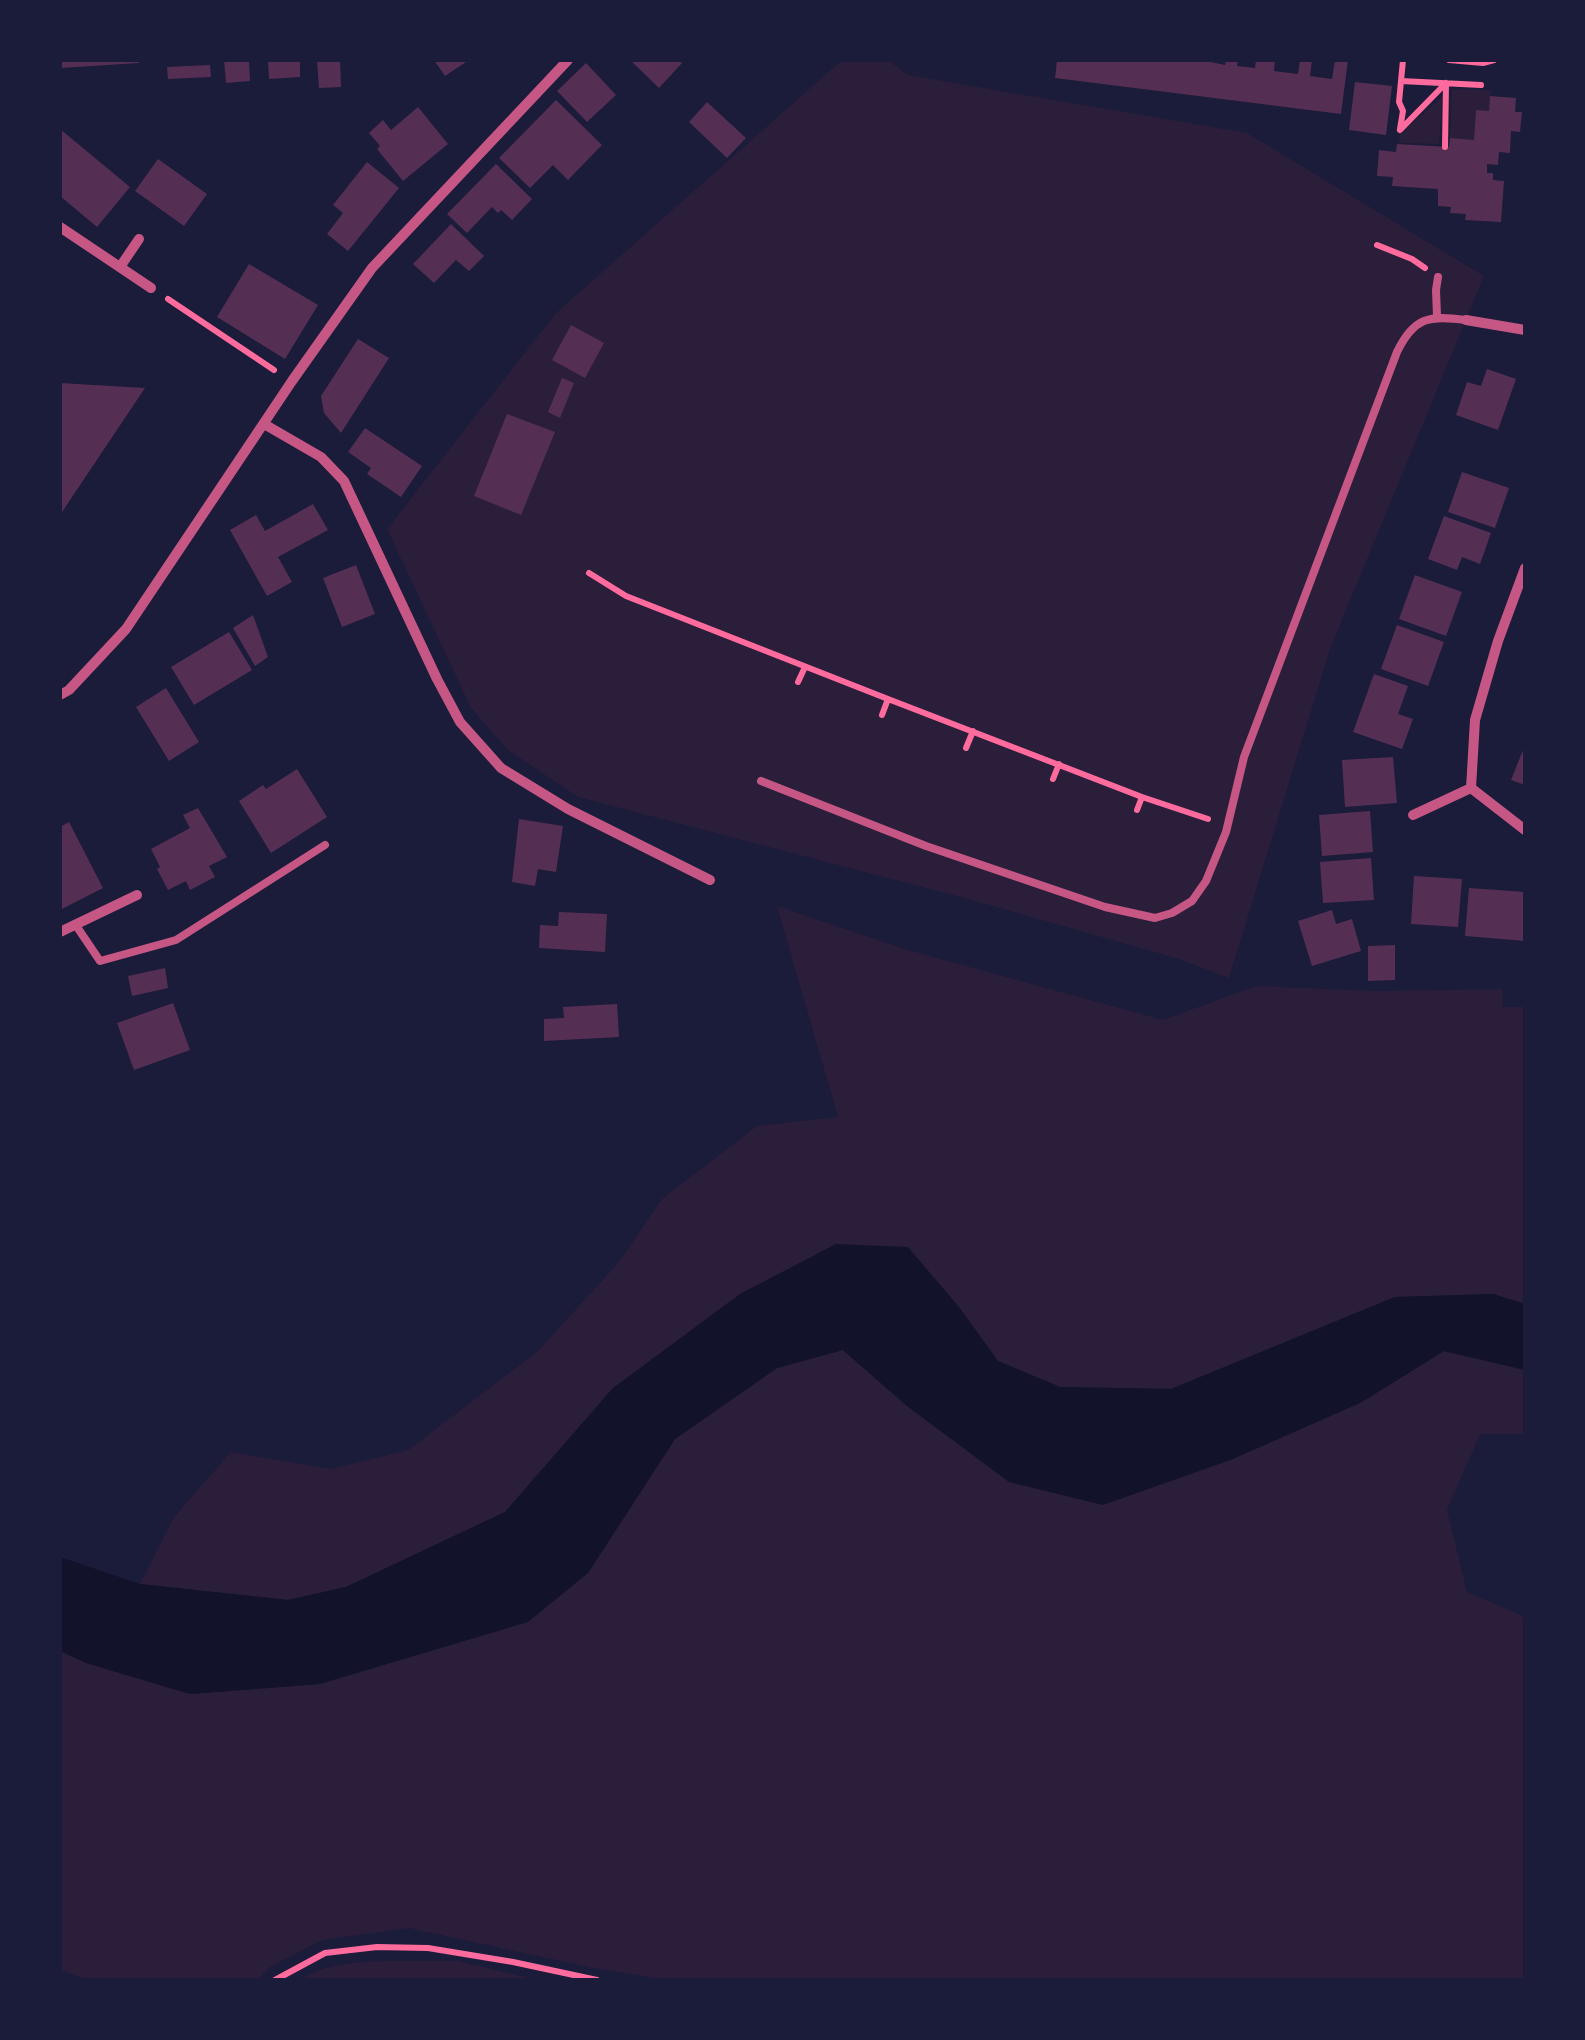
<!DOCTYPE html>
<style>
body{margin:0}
#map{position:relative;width:1585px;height:2040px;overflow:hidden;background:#1b1b3a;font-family:Bitter,serif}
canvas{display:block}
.frame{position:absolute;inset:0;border:62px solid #1b1b3a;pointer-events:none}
</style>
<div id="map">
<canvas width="1585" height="2040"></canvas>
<div class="frame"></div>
</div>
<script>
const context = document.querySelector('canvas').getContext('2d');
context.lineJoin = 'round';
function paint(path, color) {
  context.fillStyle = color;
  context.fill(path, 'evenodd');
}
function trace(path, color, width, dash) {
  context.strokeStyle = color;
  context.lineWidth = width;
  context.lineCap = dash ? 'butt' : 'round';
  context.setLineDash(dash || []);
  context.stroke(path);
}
paint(new Path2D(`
 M 842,60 L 888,60 L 908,75 L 1247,133 L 1484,276 L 1330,649 L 1229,978 L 1179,959 L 972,900 L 578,797 L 508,750 L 471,708 L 387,529 L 556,313 Z
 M 1452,89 L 1491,90 L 1489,111 L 1476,111 L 1474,140 L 1450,138 Z
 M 1443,96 L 1439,144 L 1399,143 L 1400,134 Z
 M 777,906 L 908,950 L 1163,1020 L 1256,986 L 1376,991 L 1502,989 L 1503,1007 L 1525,1007 L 1525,1304 L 1493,1294 L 1395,1297 L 1171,1389 L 1060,1387 L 998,1361 L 959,1307 L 613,1388 L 505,1512 L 346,1587 L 288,1600 L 140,1584 L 174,1517 L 231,1452 L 331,1469 L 408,1450 L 536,1353 L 619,1262 L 662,1199 L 757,1126 L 838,1117 Z
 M 843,1350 L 907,1406 L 1009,1481 L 1360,1403 L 1444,1351 L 1525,1370 L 1525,1434 L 1480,1434 L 1447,1510 L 1467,1592 L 1525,1617 L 1525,1980 L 669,1980 L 593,1968 L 409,1928 L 322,1940 L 270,1967 L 258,1980 L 88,1980 L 60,1970 L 60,1651 L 86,1663 L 191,1694 L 320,1684 L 588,1573 L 675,1439 L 777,1368 Z
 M 458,1961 L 537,1980 L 301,1980 C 331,1955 419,1962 458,1961 Z`), '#2a1e3b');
paint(new Path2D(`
 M 836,1244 L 908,1247 L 959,1307 L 998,1361 L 1060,1387 L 1171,1389 L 1395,1297 L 1493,1294 L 1525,1304 L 1525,1370 L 1444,1351 L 1360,1403 L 1233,1459 L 1103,1505 L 1009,1482 L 907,1406 L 843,1350 L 777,1368 L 675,1439 L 588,1573 L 528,1622 L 320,1684 L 190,1694 L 86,1663 L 60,1651 L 60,1557 L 140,1584 L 288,1600 L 346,1587 L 505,1512 L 613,1388 L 740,1294 Z`), '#12122b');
paint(new Path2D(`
 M 60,60 L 139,60 L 139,63 L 60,68 Z
 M 224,60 L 249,60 L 250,81 L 226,83 Z
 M 268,60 L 300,60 L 300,77 L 269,79 Z
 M 317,60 L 340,60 L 341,87 L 319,88 Z
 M 434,60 L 469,60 L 445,76 Z
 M 630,60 L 679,60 L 682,63 L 659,88 Z
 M 1057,60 L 1201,60 L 1225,65 L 1226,60 L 1238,60 L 1237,66 L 1255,68 L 1256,60 L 1275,60 L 1274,71 L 1298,74 L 1300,60 L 1312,60 L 1310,76 L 1332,79 L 1335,60 L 1348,60 L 1341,114 L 1055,78 Z
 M 586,63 L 616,95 L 587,122 L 557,91 Z
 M 210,65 L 211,77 L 168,79 L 167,67 Z
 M 1355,82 L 1392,86 L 1386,135 L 1349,130 Z
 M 1490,96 L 1516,98 L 1515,112 L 1522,112 L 1520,132 L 1511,131 L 1510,153 L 1499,152 L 1498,165 L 1487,164 L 1487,173 L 1493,173 L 1493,180 L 1504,181 L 1501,222 L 1465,220 L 1466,214 L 1450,213 L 1451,207 L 1438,206 L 1438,189 L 1392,186 L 1393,177 L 1377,176 L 1379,150 L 1396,152 L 1397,144 L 1449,147 L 1450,138 L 1474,140 L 1476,110 L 1489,111 Z
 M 556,100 L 602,145 L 568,180 L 553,165 L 530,188 L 499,158 Z
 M 707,102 L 746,138 L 727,158 L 689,122 Z
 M 418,107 L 448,144 L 403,181 L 377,149 L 380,146 L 369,133 L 383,120 L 391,130 Z
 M 60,129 L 130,187 L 97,227 L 60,196 Z
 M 158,159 L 207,194 L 184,226 L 135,191 Z
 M 367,162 L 399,188 L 348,251 L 327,234 L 343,213 L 333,205 Z
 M 496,164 L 532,199 L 512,220 L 501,210 L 498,213 L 492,207 L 467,233 L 447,214 Z
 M 451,224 L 484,256 L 469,271 L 456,260 L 434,283 L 413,264 Z
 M 249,264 L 318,305 L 285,359 L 217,317 Z
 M 571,325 L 604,343 L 585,378 L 552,360 Z
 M 358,339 L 389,358 L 341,433 L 324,413 L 321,396 Z
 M 1487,369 L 1516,379 L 1498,430 L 1456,415 L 1467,382 L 1481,386 Z
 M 562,378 L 574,383 L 560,418 L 548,412 Z
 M 60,383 L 145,388 L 60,515 Z
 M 507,414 L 555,432 L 521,515 L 474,496 Z
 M 365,428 L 422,466 L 401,497 L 367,474 L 371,468 L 348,452 Z
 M 1462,472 L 1509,488 L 1495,528 L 1448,512 Z
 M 313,504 L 328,530 L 278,557 L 292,582 L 267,596 L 230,530 L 256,515 L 265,531 Z
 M 1444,516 L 1491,533 L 1480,564 L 1462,557 L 1457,570 L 1428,559 Z
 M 356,565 L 375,614 L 342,627 L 323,578 Z
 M 1415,575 L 1462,592 L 1446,636 L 1399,619 Z
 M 253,615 L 268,657 L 255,666 L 233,628 Z
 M 1397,625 L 1444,642 L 1428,686 L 1381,669 Z
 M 229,632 L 252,670 L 194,705 L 171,667 Z
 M 1374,674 L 1408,686 L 1398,714 L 1413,719 L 1402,749 L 1353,732 Z
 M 166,688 L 199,742 L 169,761 L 136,707 Z
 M 1525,745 L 1525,785 L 1511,780 Z
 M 1393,757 L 1397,803 L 1345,807 L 1342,760 Z
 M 297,769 L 327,817 L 271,853 L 239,801 L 263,785 L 266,789 Z
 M 198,808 L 227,857 L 209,866 L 215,877 L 190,890 L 186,881 L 168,890 L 157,869 L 160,867 L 151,849 L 190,828 L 183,815 Z
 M 1370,811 L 1373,852 L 1322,856 L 1319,815 Z
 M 519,819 L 563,826 L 556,872 L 538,869 L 535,886 L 512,882 Z
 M 69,822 L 103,888 L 60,910 L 60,827 Z
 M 1371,858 L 1374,900 L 1323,903 L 1320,862 Z
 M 1414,876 L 1462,879 L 1458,927 L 1411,924 Z
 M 1469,888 L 1525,892 L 1525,941 L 1465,936 Z
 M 1332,910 L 1336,924 L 1352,919 L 1361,951 L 1312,966 L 1298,921 Z
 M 559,912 L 607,914 L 605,952 L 539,948 L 540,925 L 558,926 Z
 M 1395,945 L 1395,980 L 1368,981 L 1368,946 Z
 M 165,968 L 168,988 L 132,996 L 128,976 Z
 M 173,1003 L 190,1050 L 134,1070 L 117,1023 Z
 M 617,1004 L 619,1037 L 544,1041 L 544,1019 L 564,1018 L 563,1007 Z`), '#542f53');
trace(new Path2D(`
 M 1449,60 L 1483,63 L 1494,60
 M 1401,81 L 1481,85
 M 1400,129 L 1403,111 L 1399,102 L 1403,60
 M 1400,130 L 1446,83 L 1445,147
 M 1377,245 L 1412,259 L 1425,268
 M 168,299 L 274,370
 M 589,573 L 626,596 L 888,699 L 1142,797 L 1208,819
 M 798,682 L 805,667
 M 882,715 L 888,699
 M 966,748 L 973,731
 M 1053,779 L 1059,764
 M 1137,810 L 1142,797
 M 275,1980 L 325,1953 L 377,1947 L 428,1948 L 513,1962 L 597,1980`), '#ff6b9d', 6);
trace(new Path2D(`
 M 1437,316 L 1436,290 L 1438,277
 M 761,781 L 926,846 L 1105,907 L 1155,918 L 1172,913 L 1192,901 L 1206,881 L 1226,832 L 1244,757 L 1397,352 C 1414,317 1429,315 1466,320
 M 75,924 L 100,961 L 176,940 L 325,845`), '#c65784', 8);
trace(new Path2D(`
 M 60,227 L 151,288
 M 120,267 L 139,239
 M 1466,320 L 1525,330
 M 264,424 L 321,457 L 344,481 L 437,679 L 460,722 L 501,768 L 568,809 L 710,880
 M 60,695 L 69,690 L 126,629 L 292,381 L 372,268 L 568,60
 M 1471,788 L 1525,830
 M 1413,815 L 1471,788 L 1475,720 L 1498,641 L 1525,568
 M 60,932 L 137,895`), '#c65784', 10);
</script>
